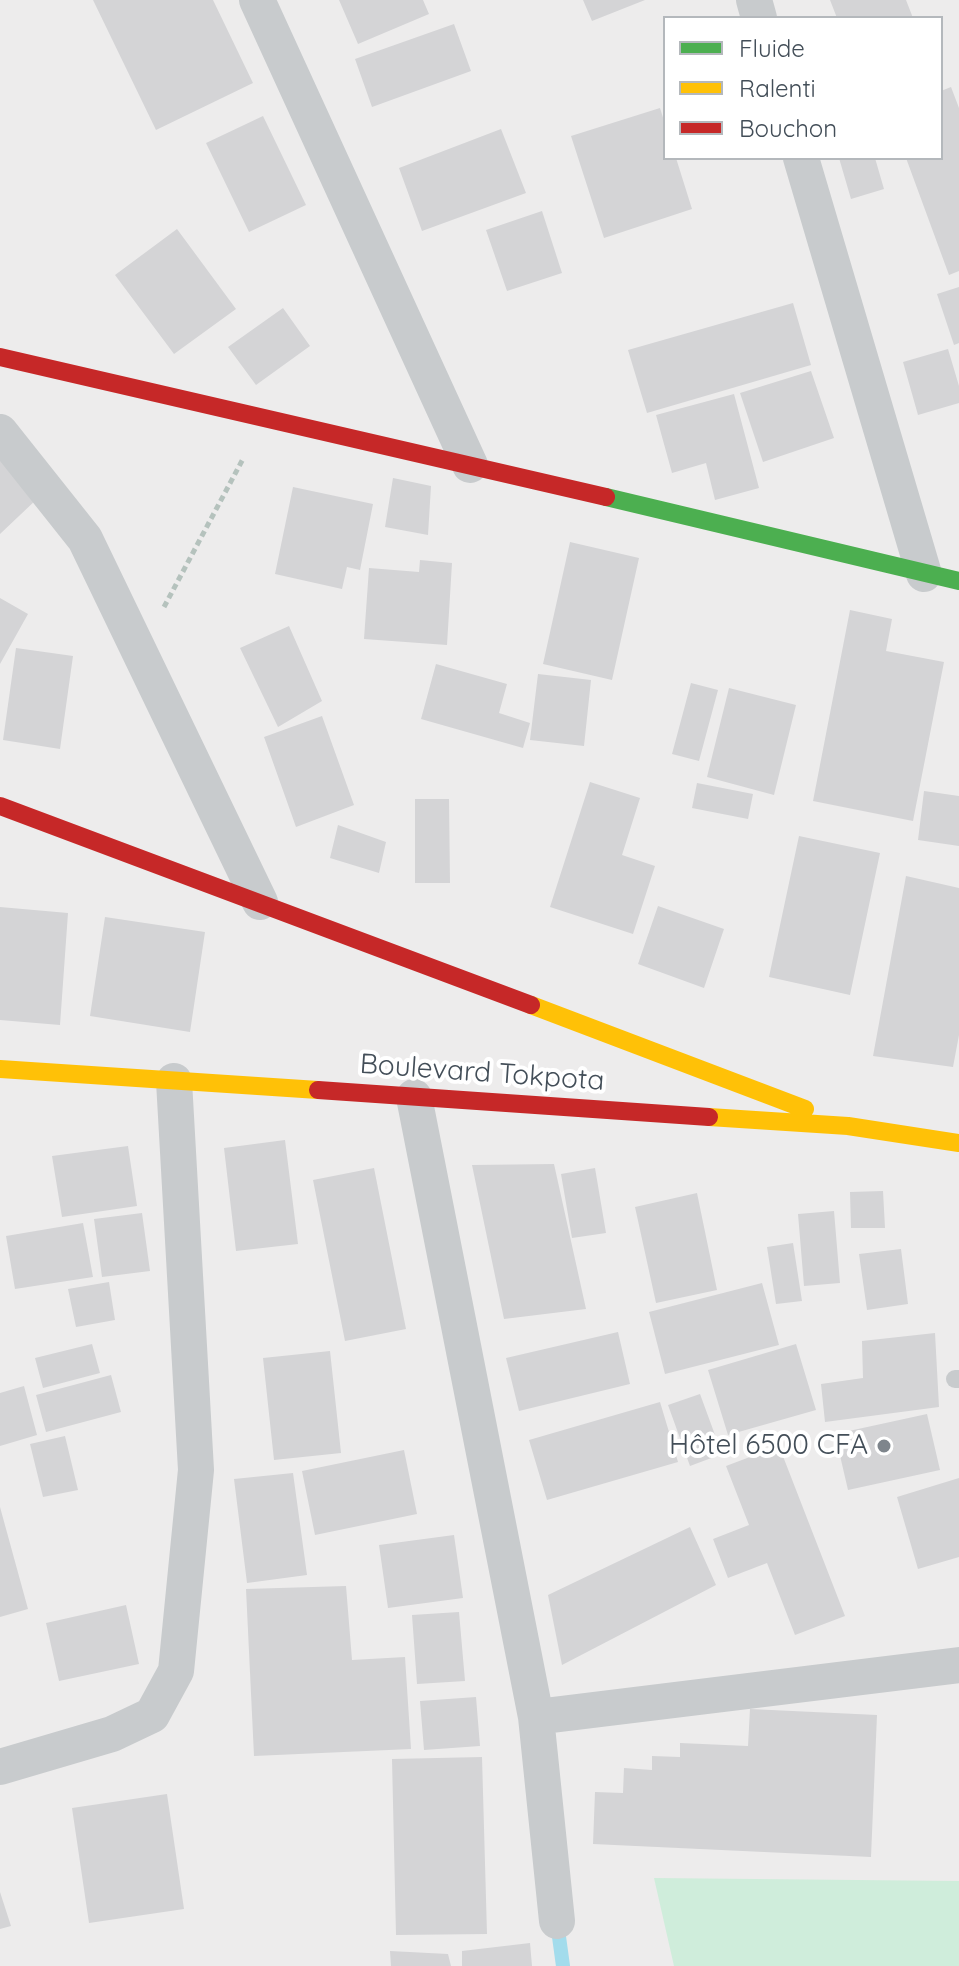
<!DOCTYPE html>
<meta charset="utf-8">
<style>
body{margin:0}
#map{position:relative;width:959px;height:1966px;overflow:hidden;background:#edecec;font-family:Quicksand,sans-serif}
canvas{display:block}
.legend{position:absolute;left:663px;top:16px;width:280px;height:144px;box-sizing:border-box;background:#fff;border:2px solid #b4b8bc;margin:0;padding:10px 14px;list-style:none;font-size:24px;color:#434e58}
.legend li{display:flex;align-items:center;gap:16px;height:40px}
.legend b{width:40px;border:2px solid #b4b8bc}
</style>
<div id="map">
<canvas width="959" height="1966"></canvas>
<ul class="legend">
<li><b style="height:10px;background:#4caf50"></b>Fluide</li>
<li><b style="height:10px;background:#ffc107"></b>Ralenti</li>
<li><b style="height:10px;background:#c62828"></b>Bouchon</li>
</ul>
</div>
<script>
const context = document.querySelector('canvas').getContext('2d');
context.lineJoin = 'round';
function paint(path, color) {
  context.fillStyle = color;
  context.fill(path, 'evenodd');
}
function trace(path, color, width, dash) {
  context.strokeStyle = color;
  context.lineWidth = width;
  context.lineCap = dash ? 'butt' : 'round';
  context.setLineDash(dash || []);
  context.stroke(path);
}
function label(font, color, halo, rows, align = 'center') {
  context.font = font + ' Quicksand,sans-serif';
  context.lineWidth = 8;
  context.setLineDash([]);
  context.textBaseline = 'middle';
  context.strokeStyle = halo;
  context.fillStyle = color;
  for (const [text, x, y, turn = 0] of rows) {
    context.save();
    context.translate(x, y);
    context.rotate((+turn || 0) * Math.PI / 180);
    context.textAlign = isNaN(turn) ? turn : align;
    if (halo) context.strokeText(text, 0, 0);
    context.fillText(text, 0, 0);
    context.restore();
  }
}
paint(new Path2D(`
 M 654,1878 L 959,1881 L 959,1966 L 674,1966 Z`), '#cfeddb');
trace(new Path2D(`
 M 557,1922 L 563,1966`), '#a3dcec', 14);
paint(new Path2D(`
 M 93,0 L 213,0 L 253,83 L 156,130 Z
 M 339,0 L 423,0 L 429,14 L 358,44 Z
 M 583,0 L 645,0 L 592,21 Z
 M 830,0 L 906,0 L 913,18 L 837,18 Z
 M 454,24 L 471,71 L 372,107 L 355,59 Z
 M 951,87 L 959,108 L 959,271 L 949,275 L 906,158 L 941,158 L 941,91 Z
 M 660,108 L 665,124 L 665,158 L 676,158 L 692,209 L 604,238 L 571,136 Z
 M 263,116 L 306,205 L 249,232 L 206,143 Z
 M 501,129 L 526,193 L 422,231 L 399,168 Z
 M 839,158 L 875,158 L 884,189 L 851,199 Z
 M 542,211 L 562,273 L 507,291 L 486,230 Z
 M 177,229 L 236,309 L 174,354 L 115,275 Z
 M 959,287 L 959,343 L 954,345 L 937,294 Z
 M 793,303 L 811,365 L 647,413 L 628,350 Z
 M 283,308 L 310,346 L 256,385 L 228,347 Z
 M 948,349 L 959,386 L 959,403 L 918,415 L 903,362 Z
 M 811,371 L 834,438 L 763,462 L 740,393 Z
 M 734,394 L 759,488 L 715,500 L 706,463 L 672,473 L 656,415 Z
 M 0,457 L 38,498 L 0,534 Z
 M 393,478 L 431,486 L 428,535 L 385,527 Z
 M 293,487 L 373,504 L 360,570 L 347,567 L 342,589 L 275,574 Z
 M 570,542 L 639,558 L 612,680 L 543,664 Z
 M 420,560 L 452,563 L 447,645 L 364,639 L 369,568 L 419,572 Z
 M 0,598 L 28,614 L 0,664 Z
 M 850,610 L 892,619 L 886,651 L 944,662 L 913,821 L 813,801 Z
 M 289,626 L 322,701 L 278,727 L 240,648 Z
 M 16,648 L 73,656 L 60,749 L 3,740 Z
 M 436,664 L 507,684 L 499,713 L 530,723 L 523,748 L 421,719 Z
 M 538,674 L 591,680 L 584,746 L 530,740 Z
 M 691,683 L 718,690 L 699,761 L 672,754 Z
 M 729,688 L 796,705 L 774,795 L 707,777 Z
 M 322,716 L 354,805 L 296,827 L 264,737 Z
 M 590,782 L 640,798 L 622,855 L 655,866 L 633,934 L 550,907 Z
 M 697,783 L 753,794 L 748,819 L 692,808 Z
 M 924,791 L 959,796 L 959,846 L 918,840 Z
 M 415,799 L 449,799 L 450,883 L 415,883 Z
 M 338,825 L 386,842 L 379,873 L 330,858 Z
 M 799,836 L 880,853 L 850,995 L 769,977 Z
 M 906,876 L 959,888 L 959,1035 L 953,1067 L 873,1056 Z
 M 658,906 L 724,929 L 704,988 L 638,964 Z
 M 0,907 L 68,913 L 60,1025 L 0,1020 Z
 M 105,917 L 205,932 L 190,1032 L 90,1016 Z
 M 285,1140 L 298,1244 L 236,1251 L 224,1148 Z
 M 128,1146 L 137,1206 L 62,1217 L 52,1156 Z
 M 554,1164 L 586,1309 L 504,1319 L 472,1165 Z
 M 374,1168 L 406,1329 L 345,1341 L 313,1180 Z
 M 595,1168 L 606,1233 L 572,1238 L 561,1174 Z
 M 883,1191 L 885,1228 L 851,1228 L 850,1192 Z
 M 697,1193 L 717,1290 L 656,1303 L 635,1207 Z
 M 834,1211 L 840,1283 L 804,1286 L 798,1214 Z
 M 142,1213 L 150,1271 L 102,1277 L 94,1219 Z
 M 83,1223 L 93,1277 L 15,1289 L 6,1236 Z
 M 793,1243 L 802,1301 L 776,1304 L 767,1247 Z
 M 901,1249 L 908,1304 L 867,1310 L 859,1254 Z
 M 109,1282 L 115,1320 L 76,1327 L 68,1289 Z
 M 762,1283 L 779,1345 L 665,1374 L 649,1312 Z
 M 618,1332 L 630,1384 L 519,1411 L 506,1358 Z
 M 935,1333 L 939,1407 L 825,1422 L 821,1384 L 863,1378 L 862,1341 Z
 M 92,1344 L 100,1373 L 43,1388 L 35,1358 Z
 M 796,1344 L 816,1410 L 728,1435 L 708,1370 Z
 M 330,1351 L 341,1453 L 274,1460 L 263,1358 Z
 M 111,1375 L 121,1412 L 46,1432 L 36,1395 Z
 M 24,1386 L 37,1435 L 0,1446 L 0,1393 Z
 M 700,1394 L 722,1454 L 690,1466 L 668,1405 Z
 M 660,1402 L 678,1462 L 547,1500 L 529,1440 Z
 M 927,1414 L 940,1470 L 848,1490 L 835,1434 Z
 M 65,1436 L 78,1490 L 43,1497 L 30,1444 Z
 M 779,1446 L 845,1616 L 795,1635 L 767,1563 L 728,1578 L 713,1539 L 749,1525 L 726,1466 Z
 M 404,1450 L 417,1514 L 315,1535 L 302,1471 Z
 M 293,1473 L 307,1575 L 247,1583 L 234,1479 Z
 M 959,1478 L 959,1557 L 918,1569 L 897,1497 Z
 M 0,1507 L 28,1609 L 0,1617 Z
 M 690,1527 L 716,1585 L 562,1665 L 548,1595 Z
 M 454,1535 L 463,1598 L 388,1608 L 379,1545 Z
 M 346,1586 L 352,1660 L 405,1657 L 411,1749 L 254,1756 L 246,1589 Z
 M 126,1605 L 139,1664 L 59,1681 L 46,1623 Z
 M 459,1612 L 465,1681 L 417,1684 L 412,1615 Z
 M 476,1697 L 480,1746 L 424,1750 L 420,1701 Z
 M 750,1709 L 877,1715 L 871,1857 L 593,1844 L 595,1792 L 623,1793 L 624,1768 L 652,1770 L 652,1756 L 680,1757 L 680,1743 L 748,1746 Z
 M 482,1757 L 487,1934 L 396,1935 L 392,1759 Z
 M 167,1794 L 184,1909 L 89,1923 L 72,1808 Z
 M 0,1892 L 11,1926 L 0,1929 Z
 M 530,1943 L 532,1966 L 462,1966 L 462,1951 Z
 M 390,1951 L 448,1954 L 451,1966 L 391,1966 Z`), '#d4d4d6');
trace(new Path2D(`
 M 164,607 L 244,457`), '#b5c2bd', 5, [6, 4]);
trace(new Path2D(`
 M 955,1379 L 959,1379`), '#c8cbcd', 18);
trace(new Path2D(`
 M 257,0 L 470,465
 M 754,0 L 759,18
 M 801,158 L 924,574
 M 0,432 L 85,539 L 260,902
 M 414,1097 L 536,1717 L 557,1921
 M 536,1717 L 959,1665
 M 0,1767 L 112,1734 L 152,1715 L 176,1671 L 196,1470 L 174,1081`), '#c8cbcd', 36);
trace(new Path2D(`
 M 606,497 L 959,581`), '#4caf50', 18);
trace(new Path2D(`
 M 531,1005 L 805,1109
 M 0,1069 L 318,1090
 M 709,1117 L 848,1126 L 959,1143`), '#ffc107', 18);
trace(new Path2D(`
 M 0,357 L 606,497
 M 0,806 L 531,1005
 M 318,1090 L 709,1117`), '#c62828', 18);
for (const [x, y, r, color] of [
 [884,1446,8,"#7e858c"]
]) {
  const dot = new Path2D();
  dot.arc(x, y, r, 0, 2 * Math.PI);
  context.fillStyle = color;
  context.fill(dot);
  trace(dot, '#fff', 3);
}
label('28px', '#434e58', '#fff', [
 ["Boulevard Tokpota",482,1073,4]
]);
label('28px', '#434e58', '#fff', [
 ["Hôtel 6500 CFA",868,1446]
], 'right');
</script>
